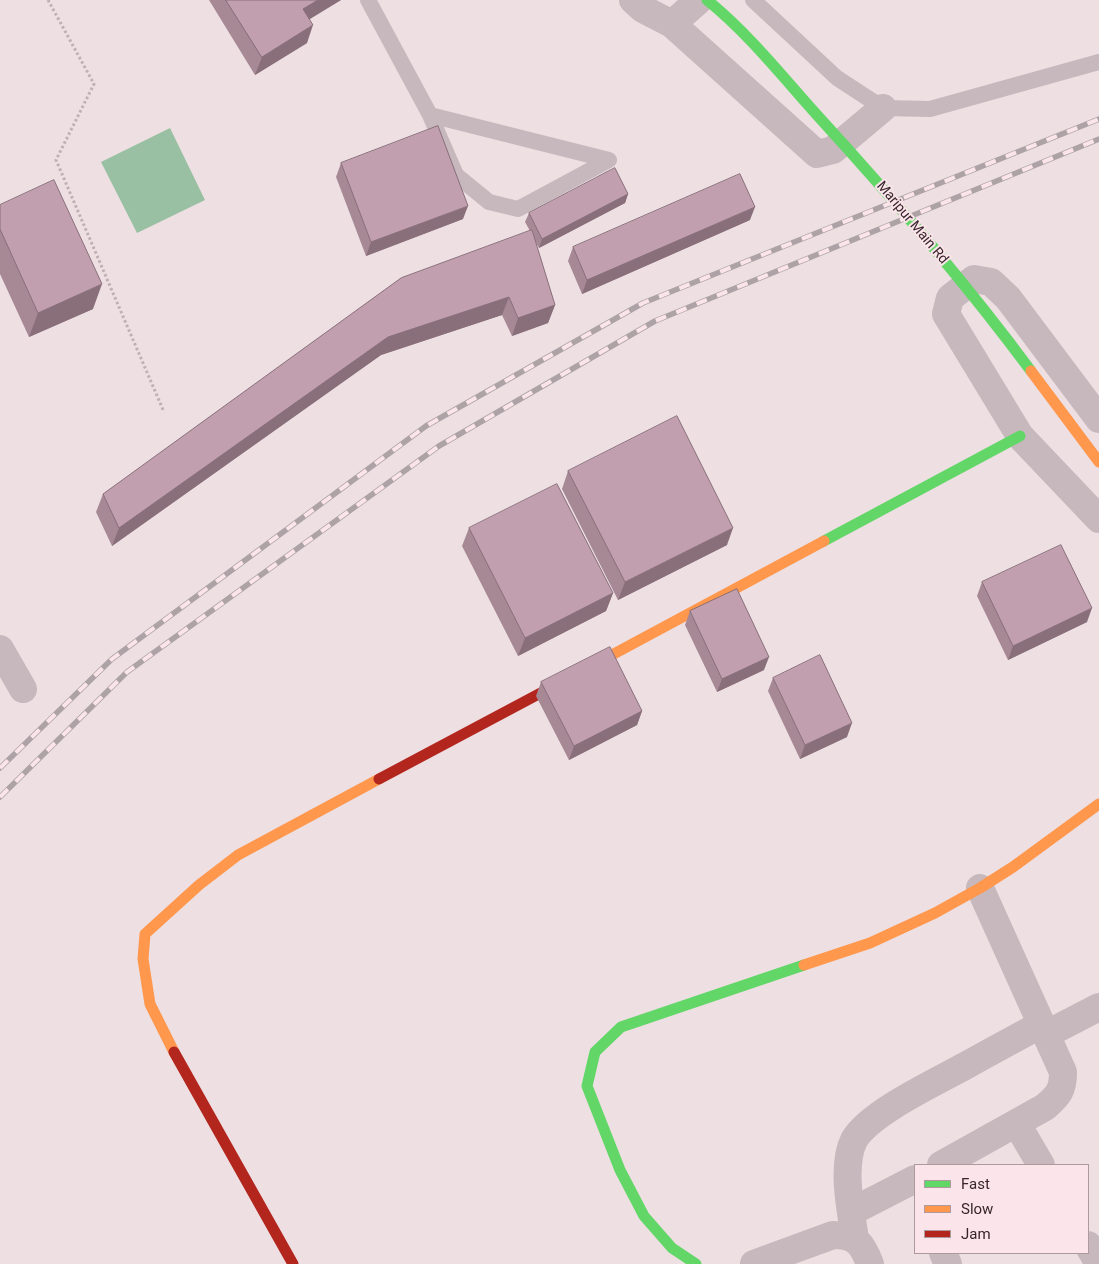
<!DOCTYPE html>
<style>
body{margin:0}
#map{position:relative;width:1099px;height:1264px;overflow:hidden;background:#eddfe2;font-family:Roboto,sans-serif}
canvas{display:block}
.legend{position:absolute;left:914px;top:1164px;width:175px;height:90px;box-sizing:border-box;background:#fbe5ea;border:1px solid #ad999e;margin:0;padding:6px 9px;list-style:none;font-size:15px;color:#37262d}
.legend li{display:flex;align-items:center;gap:10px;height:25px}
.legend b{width:25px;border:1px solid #ad999e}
</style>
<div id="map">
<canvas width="1099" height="1264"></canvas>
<ul class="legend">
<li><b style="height:6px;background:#63d668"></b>Fast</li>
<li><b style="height:6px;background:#ff974d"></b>Slow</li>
<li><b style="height:6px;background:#b3261e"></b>Jam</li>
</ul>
</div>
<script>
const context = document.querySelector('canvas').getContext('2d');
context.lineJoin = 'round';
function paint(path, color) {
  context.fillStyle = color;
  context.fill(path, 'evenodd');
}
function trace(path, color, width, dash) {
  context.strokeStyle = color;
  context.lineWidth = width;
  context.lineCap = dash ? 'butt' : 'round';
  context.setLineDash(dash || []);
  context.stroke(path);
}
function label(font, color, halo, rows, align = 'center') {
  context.font = font + ' Roboto,sans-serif';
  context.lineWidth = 4;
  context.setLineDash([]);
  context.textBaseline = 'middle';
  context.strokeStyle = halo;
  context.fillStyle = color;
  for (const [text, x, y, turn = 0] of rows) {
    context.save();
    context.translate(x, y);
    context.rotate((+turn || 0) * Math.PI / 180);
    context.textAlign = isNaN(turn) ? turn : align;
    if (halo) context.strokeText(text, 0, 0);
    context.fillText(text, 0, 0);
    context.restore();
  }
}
paint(new Path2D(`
 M 170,128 L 205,200 L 137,233 L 101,162 Z`), '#9ac0a3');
trace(new Path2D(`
 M 48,0 L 94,84 L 56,160 L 164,412`), '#bfb0b5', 3, [2.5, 2.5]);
trace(new Path2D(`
 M 368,0 L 430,115 L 456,175 L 489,202 L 518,209 L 609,160 L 430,115
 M 753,0 L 837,78 L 883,108 L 930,109 L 1099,62`), '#c6b8bc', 16);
trace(new Path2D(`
 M 633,0 L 643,9 L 672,24 L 817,154 L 833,150 L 883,108
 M 672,24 L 699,0
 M 1099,419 L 1008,298 L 991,282 L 974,279 L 950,298 L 946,314 L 1020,436 L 1099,519
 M 0,649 L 23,689
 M 1047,1034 L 1099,1007
 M 1017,1124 L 1041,1165
 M 941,1165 L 1045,1107 C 1059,1095 1063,1090 1063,1072 L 980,888
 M 851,1212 L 915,1179
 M 855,1239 C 851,1211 841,1166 854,1140 C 869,1113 936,1082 965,1066 C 990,1052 1016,1038 1042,1024
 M 1088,1245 L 1099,1264
 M 943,1253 L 948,1264
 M 754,1264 L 833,1235 C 856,1235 862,1243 870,1264`), '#c6b8bc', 28);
trace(new Path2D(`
 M 707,0 C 748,33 782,76 817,115 C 892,197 965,282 1031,371
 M 824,541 L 1020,436
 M 696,1264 L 672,1248 L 644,1216 L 620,1170 L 587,1086 L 595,1052 L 621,1027 L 804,965`), '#63d668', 11);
trace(new Path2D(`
 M 1031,371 L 1099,462
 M 582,671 L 824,541
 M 804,965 L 870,943 L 935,913 L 980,888 L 1013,867 L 1099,804
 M 174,1052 L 150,1004 L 143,959 L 145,934 L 199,885 L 238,855 L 379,779`), '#ff974d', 11);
trace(new Path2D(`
 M 379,779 L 582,671
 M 174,1052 L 293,1264`), '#b3261e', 11);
const rail = new Path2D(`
 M 0,768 L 112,659 L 426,426 L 643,303 L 1099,119
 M 0,797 L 127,672 L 439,446 L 655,321 L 1099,139`);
trace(rail, '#ada3a6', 5.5);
trace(rail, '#fbe5ea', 4, [11]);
paint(new Path2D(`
 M 209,0 L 341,0 L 309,19 L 307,43 L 255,75 Z
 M 341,163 L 463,219 L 366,256 L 336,177 Z
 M 628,194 L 625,203 L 539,248 L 535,241 L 555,305 L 548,323 L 512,336 L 502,315 L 381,355 L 112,546 L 96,512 L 103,494 L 530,231 L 525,222 L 529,213 Z
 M 0,205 L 93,309 L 29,337 L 0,274 Z
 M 750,220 L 582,294 L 568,261 L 573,247 Z
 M 568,471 L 727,545 L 618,600 L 562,489 Z
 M 469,528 L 613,593 L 606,611 L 518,656 L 462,546 Z
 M 982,582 L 1087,622 L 1008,660 L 977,596 Z
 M 690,611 L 764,670 L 717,692 L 685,625 Z
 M 773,678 L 847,737 L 800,759 L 768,691 Z
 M 541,682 L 642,711 L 637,725 L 569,760 L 536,696 Z`), '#a78996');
paint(new Path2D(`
 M 318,0 L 341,0 L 297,27 L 303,9 Z
 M 313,25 L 307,43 L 255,75 L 262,57 Z
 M 628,194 L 625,203 L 539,248 L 542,239 Z
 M 468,206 L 463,219 L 366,256 L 371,242 Z
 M 755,207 L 750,220 L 582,294 L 587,280 Z
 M 102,284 L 93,309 L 29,337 L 38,313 Z
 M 509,297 L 502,315 L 381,355 L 112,546 L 119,528 L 388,337 Z
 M 555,305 L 548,323 L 512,336 L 518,318 Z
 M 733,528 L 727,545 L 618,600 L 625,582 Z
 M 613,593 L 606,611 L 518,656 L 525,638 Z
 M 1092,608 L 1087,622 L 1008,660 L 1013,646 Z
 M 769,657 L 764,670 L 717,692 L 722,679 Z
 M 642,711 L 637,725 L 569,760 L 574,746 Z
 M 852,723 L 847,737 L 800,759 L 805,745 Z`), '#886f7a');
const building = new Path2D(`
 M 226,0 L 318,0 L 303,9 L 313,25 L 262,57 Z
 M 438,126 L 468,206 L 371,242 L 341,163 Z
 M 615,168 L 628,194 L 542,239 L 529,213 Z
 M 740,174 L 755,207 L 587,280 L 573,247 Z
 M 54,180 L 102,284 L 38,313 L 0,229 L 0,205 Z
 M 532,230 L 555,305 L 518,318 L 509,297 L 388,337 L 119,528 L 103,494 L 401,278 Z
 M 677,416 L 733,528 L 625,582 L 568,471 Z
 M 557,484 L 613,593 L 525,638 L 469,528 Z
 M 1061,545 L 1092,608 L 1013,646 L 982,582 Z
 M 737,589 L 769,657 L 722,679 L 690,611 Z
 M 610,647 L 642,711 L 574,746 L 541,682 Z
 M 820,655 L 852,723 L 805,745 L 773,678 Z`);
paint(building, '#c29faf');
trace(building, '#886f7a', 1);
label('14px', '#37262d', '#fbe5ea', [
 ["Maripur Main Rd",912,223,50]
]);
</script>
